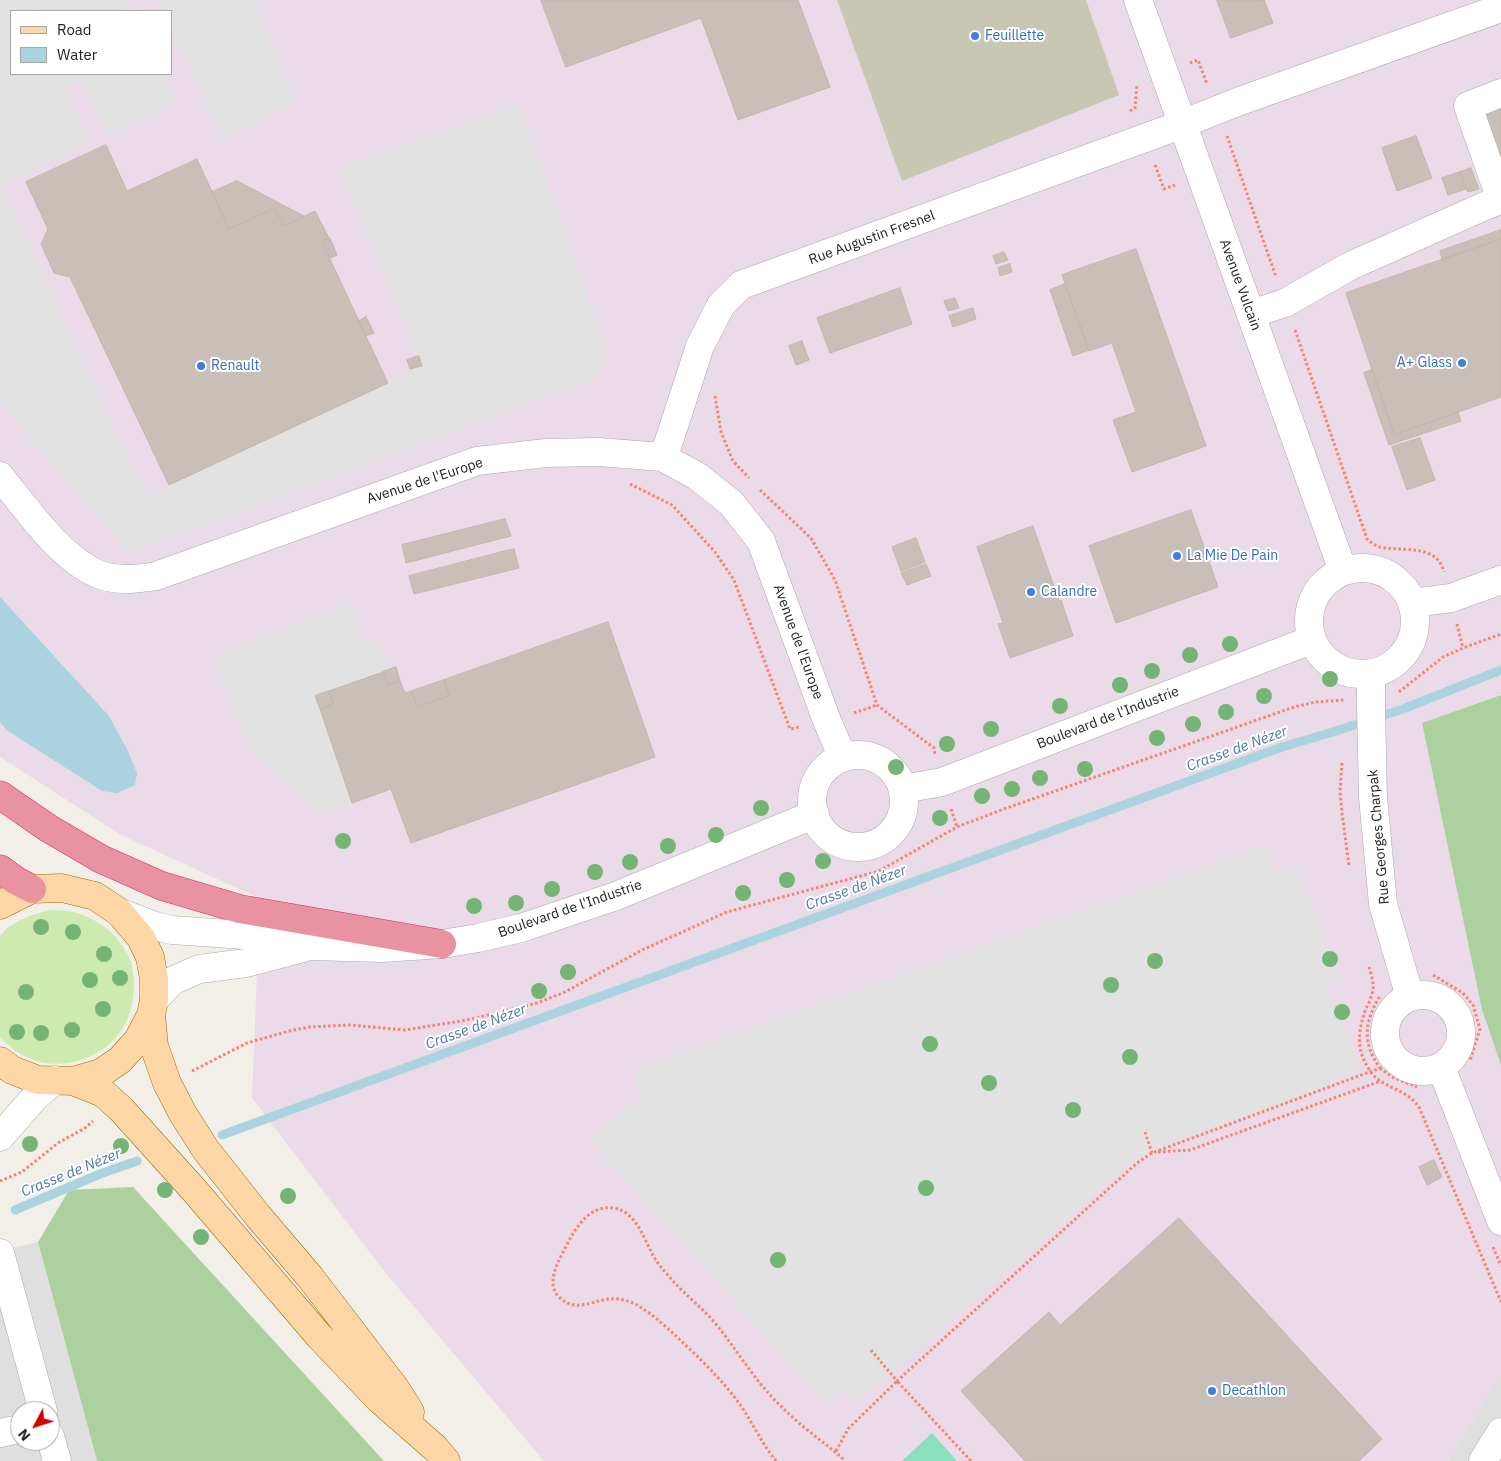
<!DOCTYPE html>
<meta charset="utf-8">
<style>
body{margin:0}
#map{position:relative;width:1501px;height:1461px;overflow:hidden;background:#f2efe9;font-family:"IBM Plex Sans",sans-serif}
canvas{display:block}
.legend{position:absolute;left:10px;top:10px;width:162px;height:65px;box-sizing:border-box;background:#fff;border:1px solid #a7a7a7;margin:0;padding:6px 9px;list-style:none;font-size:15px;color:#222}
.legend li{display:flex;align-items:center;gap:10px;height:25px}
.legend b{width:25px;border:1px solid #a7a7a7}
.north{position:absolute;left:10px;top:1401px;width:50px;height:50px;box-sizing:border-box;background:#fff;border:1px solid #a7a7a7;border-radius:50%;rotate:230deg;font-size:14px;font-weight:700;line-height:20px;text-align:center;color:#222}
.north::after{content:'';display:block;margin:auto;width:18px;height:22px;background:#d40000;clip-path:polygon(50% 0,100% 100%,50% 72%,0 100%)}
</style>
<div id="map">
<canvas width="1501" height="1461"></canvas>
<ul class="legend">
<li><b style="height:6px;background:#fcd6a4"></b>Road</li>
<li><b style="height:14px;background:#aad3df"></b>Water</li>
</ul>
<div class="north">N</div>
</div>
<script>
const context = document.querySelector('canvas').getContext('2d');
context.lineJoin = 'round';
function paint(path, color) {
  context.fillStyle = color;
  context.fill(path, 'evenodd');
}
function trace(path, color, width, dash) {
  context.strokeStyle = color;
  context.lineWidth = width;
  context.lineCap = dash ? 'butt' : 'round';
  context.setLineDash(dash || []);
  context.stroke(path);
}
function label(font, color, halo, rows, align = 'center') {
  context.font = font + ' "IBM Plex Sans",sans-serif';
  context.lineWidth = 4;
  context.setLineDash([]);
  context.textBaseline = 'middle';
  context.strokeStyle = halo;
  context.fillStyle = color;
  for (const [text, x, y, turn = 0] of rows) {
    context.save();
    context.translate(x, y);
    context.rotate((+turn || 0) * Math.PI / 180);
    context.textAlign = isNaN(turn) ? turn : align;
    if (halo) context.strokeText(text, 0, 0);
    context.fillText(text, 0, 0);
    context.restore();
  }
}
paint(new Path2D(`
 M 38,1242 L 97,1461 L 0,1461 L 0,1251 ZM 20,1411 L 50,1411 L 50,1441 L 20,1441 Z
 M 1501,1372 L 1501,1461 L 1448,1461 Z`), '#e0dfdf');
paint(new Path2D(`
 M 0,0 L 1501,0 L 1501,695 L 1422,723 L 1482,1010 L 1501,1065 L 1501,1372 L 1448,1461 L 544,1461 L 384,1271 L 252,1098 L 257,972 L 263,900 L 121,835 L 0,757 ZM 11,11 L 171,11 L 171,74 L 11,74 Z`), '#ebdbe8');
paint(new Path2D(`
 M 837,0 L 1086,0 L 1119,95 L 902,181 Z`), '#c7c7b4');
paint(new Path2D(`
 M 50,910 C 59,911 69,910 77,913 C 101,920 122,938 131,962 C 132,965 132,970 133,973 C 138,1009 123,1042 89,1057 C 74,1063 58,1066 41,1062 C 25,1058 11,1050 0,1037 L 0,936 C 12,920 32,915 50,910 Z`), '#cdebb0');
paint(new Path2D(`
 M 1501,695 L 1501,1065 L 1482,1010 L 1422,723 Z
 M 133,1187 L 384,1461 L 97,1461 L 38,1242 L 69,1190 Z`), '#add19e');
paint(new Path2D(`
 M 932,1433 L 957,1461 L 902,1461 Z`), '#88e0be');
paint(new Path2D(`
 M 0,0 L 128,0 L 133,11 L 11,11 L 11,74 L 165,74 L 178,102 L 107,136 L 80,81 L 65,86 L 90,142 L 2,185 L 92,381 L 147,496 L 388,383 L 410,369 L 422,366 L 339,168 L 519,104 L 608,353 L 596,378 L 233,515 L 127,552 L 0,403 Z
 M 157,0 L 254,0 L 295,102 L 223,140 L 171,30 L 171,11 L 163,11 Z
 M 351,603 L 358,629 L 365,643 L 378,639 L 388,670 L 315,696 L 352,803 L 321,815 L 251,752 L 212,656 Z
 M 1269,844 L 1273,870 L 1297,869 L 1341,978 L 1324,982 L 1355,1055 L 1359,1073 L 1134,1160 L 856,1403 L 844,1390 L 826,1405 L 589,1139 L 641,1096 L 633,1070 Z`), '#e2e2e2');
paint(new Path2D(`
 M 0,597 L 109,716 L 127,749 L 137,773 L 135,785 L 117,793 L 102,791 L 8,731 L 0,722 Z`), '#aad3df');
trace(new Path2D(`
 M 222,1135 L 1282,747 L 1333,732 L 1403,709 L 1501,670
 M 15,1210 L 100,1174 L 137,1161`), '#aad3df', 9);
const building = new Path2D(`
 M 541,0 L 798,0 L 830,87 L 738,120 L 701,18 L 566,67 Z
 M 1217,0 L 1264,0 L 1273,23 L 1231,38 Z
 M 1501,108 L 1501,174 L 1480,115 Z
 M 1416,136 L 1432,178 L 1397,191 L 1382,148 Z
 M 106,145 L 127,191 L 197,159 L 229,229 L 275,208 L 284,226 L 315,211 L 329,238 L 322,242 L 388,383 L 169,485 L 70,277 L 54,273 L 41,244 L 48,229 L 26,182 Z
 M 1471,168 L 1479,189 L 1468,192 L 1460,172 Z
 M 1460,172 L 1466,189 L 1448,195 L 1442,178 Z
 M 237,181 L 304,216 L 304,217 L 284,226 L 275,208 L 229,229 L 212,192 Z
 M 1501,230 L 1501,239 L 1442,260 L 1440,251 Z
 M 330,238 L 337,255 L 330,258 L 322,242 Z
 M 1501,239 L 1501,397 L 1394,435 L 1346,293 Z
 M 1136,249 L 1206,446 L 1132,472 L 1113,420 L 1136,412 L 1112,343 L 1089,351 L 1062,275 Z
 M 1004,252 L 1008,260 L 996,264 L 993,256 Z
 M 1010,264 L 1012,272 L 1000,276 L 998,268 Z
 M 1065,284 L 1089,350 L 1073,356 L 1050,290 Z
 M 900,288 L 912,324 L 830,353 L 817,318 Z
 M 955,298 L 959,308 L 948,311 L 944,301 Z
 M 973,308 L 976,319 L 953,327 L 949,316 Z
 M 366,317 L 374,333 L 366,336 L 359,321 Z
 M 802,341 L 809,360 L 796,365 L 789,346 Z
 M 419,356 L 422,366 L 410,369 L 407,360 Z
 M 1372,370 L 1394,435 L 1458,412 L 1461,421 L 1389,445 L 1364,373 Z
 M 1420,438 L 1435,480 L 1407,490 L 1392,447 Z
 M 1191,510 L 1218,587 L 1116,623 L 1089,546 Z
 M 505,519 L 511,536 L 406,563 L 402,545 Z
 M 1033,526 L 1059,601 L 1061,600 L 1073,636 L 1010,658 L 998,624 L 1003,623 L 977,547 Z
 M 916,538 L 925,562 L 901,571 L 892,547 Z
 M 514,549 L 519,568 L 414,594 L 409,576 Z
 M 926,564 L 931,576 L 907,585 L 901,573 Z
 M 608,622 L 655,757 L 411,843 L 391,789 L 352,803 L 320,709 L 333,704 L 329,691 L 383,672 L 388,685 L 400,681 L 405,693 L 412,691 L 417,707 L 449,696 L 444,680 Z
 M 396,667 L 400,681 L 388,685 L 383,672 Z
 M 444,680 L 449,696 L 417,707 L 412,691 Z
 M 329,691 L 333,704 L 320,709 L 315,696 Z
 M 1434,1160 L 1442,1177 L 1427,1185 L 1419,1167 Z
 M 1179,1218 L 1382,1439 L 1359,1461 L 1025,1461 L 961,1391 L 1049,1312 L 1060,1325 Z`);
paint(building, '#c7bfb8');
trace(building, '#c4b6ab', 1);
const minor = new Path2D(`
 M 1138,0 L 1343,571
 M 1501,93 L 1468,106 L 1501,200
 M 1251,314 L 1285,303 L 1350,266 L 1487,205 L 1501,200
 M 662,457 L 668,444 L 700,346 L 721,305 L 741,285 L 1164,131 L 1240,101 L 1501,8
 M 0,476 C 26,508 60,558 98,574 C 114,581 139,579 156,576 L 477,461 L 546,453 L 599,452 L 662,457 L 697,476 L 731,503 L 761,541 L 827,721 L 843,758
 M1309 621a53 53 0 1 1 106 0a53 53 0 1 1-106 0Z
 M 1412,603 L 1451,598 L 1501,580
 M 1371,674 L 1371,707 L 1373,797 L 1383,904 L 1410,997
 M812 801a46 46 0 1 1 92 0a46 46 0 1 1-92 0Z
 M 903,789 L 942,782 L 1311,640
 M 119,912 L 155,926 L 172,930 L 244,935 L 312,946 L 382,948 L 442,944 L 478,938 L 521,928 L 616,896 L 815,814
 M1385 1033a38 38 0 1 1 76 0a38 38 0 1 1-76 0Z
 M 154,1000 L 172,981 L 199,969 L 246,963 L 303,948
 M 1441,1067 L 1501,1221
 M 0,1137 L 36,1096 L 55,1080
 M 0,1253 L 43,1411
 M 0,1433 L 20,1429
 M 50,1436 L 57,1461
 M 1483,1461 L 1501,1432`);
const major = new Path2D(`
 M 0,905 L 32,889 L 62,888 L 95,896 L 119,912 L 141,938 L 150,957 L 154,979 L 154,1000 L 151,1015 L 138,1040 L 120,1060 L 101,1073 L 73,1081 L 38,1080 L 12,1070 L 0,1061
 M 151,1015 L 154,1046 L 167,1083 L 183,1114 L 206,1150 L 258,1216 L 310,1277 L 395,1388 L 410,1412
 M 73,1081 L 103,1093 L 121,1109 L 194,1190 L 319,1336 L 379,1399 L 435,1448 L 446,1461`);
const highway = new Path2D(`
 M 0,795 L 48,828 L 101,859 L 162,886 L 240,909 L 442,944
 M 0,869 L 15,880 L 32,889`);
trace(minor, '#a9a9a9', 29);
trace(major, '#a06b00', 29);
trace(highway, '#dc2a67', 29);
trace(new Path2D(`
 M 1190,63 L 1198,60 L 1207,84
 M 1130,111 L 1135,108 L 1137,85
 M 1227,136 L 1276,277
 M 1155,165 L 1164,189 L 1175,185
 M 1295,330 L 1367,539 L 1373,544 L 1380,547 C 1402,552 1437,543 1444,572
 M 715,396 L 721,432 L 733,461 L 749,478
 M 630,484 L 672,505 L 715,552 L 734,580 L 790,729 L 799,727
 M 760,490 L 811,538 L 835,580 L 877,705 L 934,748 L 935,755
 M 1457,624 L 1463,648
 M 1399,692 L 1443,657 L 1463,648 L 1501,634
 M 854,713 L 877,705
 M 1342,763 L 1340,791 L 1342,813 L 1349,866
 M 951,809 L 957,827
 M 1369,967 C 1371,974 1374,983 1373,990 C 1372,996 1369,1003 1366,1008 C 1358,1032 1355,1048 1370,1071 C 1381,1088 1406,1088 1419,1107 L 1501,1302
 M 1433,975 L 1463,993 L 1473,1005 L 1480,1029 L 1470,1061
 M 1380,1068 L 1392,1077 L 1417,1087
 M 192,1071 L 247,1043 L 293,1030 L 310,1027 L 350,1025 L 405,1030 L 467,1020 L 537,1003 L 565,992 L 642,950 L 727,912 L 879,871 L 957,827 L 1004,809 L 1294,707 L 1316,702 L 1344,700
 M 1145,1132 L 1152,1153
 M 1158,1152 L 1190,1150 L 1381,1081
 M 0,1181 L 22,1172 L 58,1143 L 85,1128 L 93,1121
 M 1493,1247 L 1501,1266
 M 871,1350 L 897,1381 L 1137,1163 L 1152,1153 L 1380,1068 C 1362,1043 1364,1022 1380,996
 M 836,1451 L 848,1429 L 897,1381 L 971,1461
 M 776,1461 C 763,1445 754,1426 743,1409 C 725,1382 699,1358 676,1336 C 664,1325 651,1313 637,1305 C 629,1301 620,1298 611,1299 C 601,1299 592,1304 581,1305 C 568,1307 552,1296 553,1282 C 553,1274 556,1267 559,1260 C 570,1239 584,1204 613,1208 C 638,1211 645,1244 657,1262 C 660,1266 663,1270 667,1274 C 681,1292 700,1305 715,1323 C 734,1346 750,1373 771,1396 C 783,1409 796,1421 810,1432 C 822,1442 834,1450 845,1461`), '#fa8072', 3, [2.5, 2.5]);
trace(minor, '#fff', 28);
trace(major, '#fcd6a4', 28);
trace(highway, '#e892a2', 28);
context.fillStyle = '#74b475';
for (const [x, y] of [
 [1230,644],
 [1190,655],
 [1152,671],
 [1330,679],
 [1120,685],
 [1264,696],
 [1060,706],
 [1226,712],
 [1193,724],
 [991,729],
 [1157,738],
 [947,744],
 [896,767],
 [1085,769],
 [1040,778],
 [1012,789],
 [982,796],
 [761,808],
 [940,818],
 [716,835],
 [343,841],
 [668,846],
 [823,861],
 [630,862],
 [595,872],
 [787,880],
 [552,889],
 [743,893],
 [516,903],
 [474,906],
 [41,927],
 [73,932],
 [104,954],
 [1330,959],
 [1155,961],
 [568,972],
 [120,978],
 [90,980],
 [1111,985],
 [539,991],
 [26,992],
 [103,1009],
 [1342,1012],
 [72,1030],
 [17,1032],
 [41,1033],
 [930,1044],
 [1130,1057],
 [989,1083],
 [1073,1110],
 [30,1144],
 [121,1146],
 [926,1188],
 [165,1190],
 [288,1196],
 [201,1237],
 [778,1260]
]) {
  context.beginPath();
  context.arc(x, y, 8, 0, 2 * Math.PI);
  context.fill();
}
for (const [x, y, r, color] of [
 [975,36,5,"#3f7fe0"],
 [1462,363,5,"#3f7fe0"],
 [201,366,5,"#3f7fe0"],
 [1177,556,5,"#3f7fe0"],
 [1031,592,5,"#3f7fe0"],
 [1212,1391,5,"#3f7fe0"]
]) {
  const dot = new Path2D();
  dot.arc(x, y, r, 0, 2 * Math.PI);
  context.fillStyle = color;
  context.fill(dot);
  trace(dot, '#fff', 2);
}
label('14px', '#366cbe', '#fff', [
 ["Feuillette",985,36],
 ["A+ Glass",1452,363,"right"],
 ["Renault",211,366],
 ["La Mie De Pain",1187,556],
 ["Calandre",1041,592],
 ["Decathlon",1222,1391]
], 'left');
label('14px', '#222', '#fff', [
 ["Rue Augustin Fresnel",872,238,-20],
 ["Avenue Vulcain",1240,285,70],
 ["Avenue de l'Europe",425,481,-18],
 ["Avenue de l'Europe",798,642,70],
 ["Boulevard de l'Industrie",1108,718,-21],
 ["Rue Georges Charpak",1379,837,-95],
 ["Boulevard de l'Industrie",570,909,-19]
]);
label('italic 15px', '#4a7aab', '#fff', [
 ["Crasse de Nézer",1237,749,-20],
 ["Crasse de Nézer",856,888,-20],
 ["Crasse de Nézer",476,1027,-20],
 ["Crasse de Nézer",71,1173,-22]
]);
</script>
